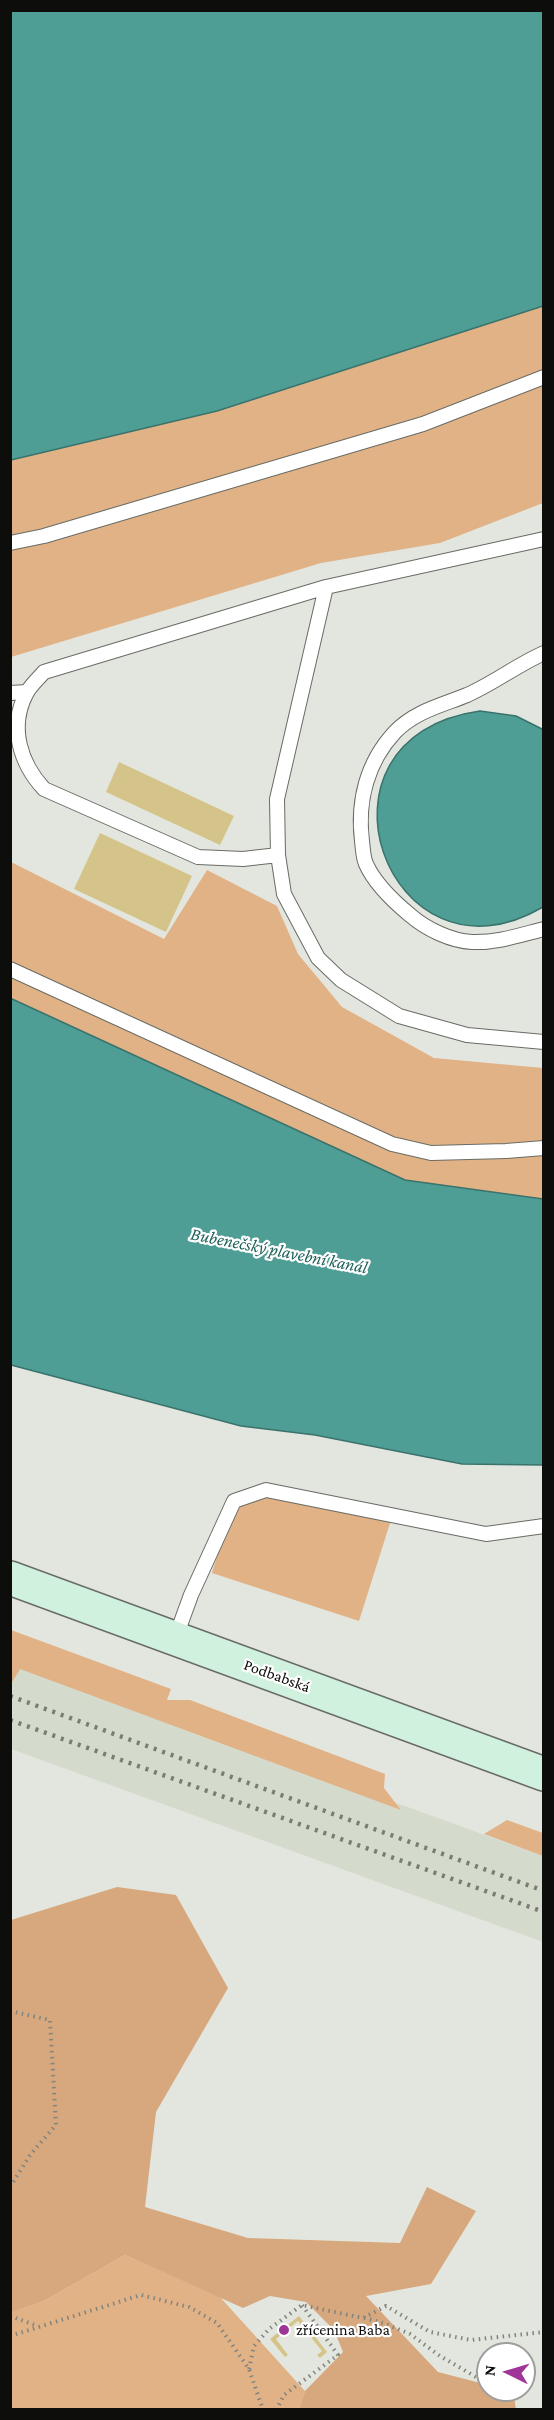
<!DOCTYPE html>
<meta charset="utf-8">
<style>
body{margin:0}
#map{position:relative;width:554px;height:2420px;overflow:hidden;background:#e3e6de;font-family:"Crimson Pro",serif}
canvas{display:block}
.frame{position:absolute;inset:0;border:12px solid #0d0e0b;pointer-events:none}
.north{position:absolute;left:476px;top:2342px;width:60px;height:60px;box-sizing:border-box;background:#fff;border:2px solid #9e9f9d;border-radius:50%;rotate:275deg;font-size:16px;font-weight:700;line-height:24px;text-align:center;color:#0d0e0b}
.north::after{content:'';display:block;margin:auto;width:21px;height:27px;background:#9f3596;clip-path:polygon(50% 0,100% 100%,50% 72%,0 100%)}
</style>
<div id="map">
<canvas width="554" height="2420"></canvas>
<div class="frame"></div>
<div class="north">N</div>
</div>
<script>
const context = document.querySelector('canvas').getContext('2d');
context.lineJoin = 'round';
function paint(path, color) {
  context.fillStyle = color;
  context.fill(path, 'evenodd');
}
function trace(path, color, width, dash) {
  context.strokeStyle = color;
  context.lineWidth = width;
  context.lineCap = dash ? 'butt' : 'round';
  context.setLineDash(dash || []);
  context.stroke(path);
}
function label(font, color, halo, rows, align = 'center') {
  context.font = font + ' "Crimson Pro",serif';
  context.lineWidth = 4.5;
  context.setLineDash([]);
  context.textBaseline = 'middle';
  context.strokeStyle = halo;
  context.fillStyle = color;
  for (const [text, x, y, turn = 0] of rows) {
    context.save();
    context.translate(x, y);
    context.rotate((+turn || 0) * Math.PI / 180);
    context.textAlign = isNaN(turn) ? turn : align;
    if (halo) context.strokeText(text, 0, 0);
    context.fillText(text, 0, 0);
    context.restore();
  }
}
paint(new Path2D(`
 M 10,1663 L 543,1856 L 543,1942 L 11,1749 Z`), '#d5dbcc');
paint(new Path2D(`
 M 543,306 L 543,503 L 440,543 L 321,563 L 11,657 L 10,460 L 217,411 Z
 M 11,862 L 164,939 L 207,870 L 277,906 L 298,954 L 342,1007 L 434,1058 L 543,1068 L 543,1199 L 405,1180 L 11,998 Z
 M 248,1488 L 391,1520 L 359,1621 L 212,1573 L 234,1500 Z
 M 11,1630 L 171,1689 L 167,1700 L 190,1700 L 385,1774 L 384,1788 L 401,1810 L 20,1669 L 11,1684 Z
 M 507,1820 L 543,1833 L 543,1856 L 484,1834 Z
 M 125,2255 L 220,2297 L 305,2391 L 299,2409 L 11,2409 L 10,2312 L 44,2301 Z`), '#e2b287');
paint(new Path2D(`
 M 117,1887 L 176,1895 L 228,1988 L 156,2112 L 145,2207 L 248,2238 L 400,2243 L 427,2187 L 476,2211 L 431,2284 L 366,2296 L 438,2372 L 488,2385 L 488,2390 L 513,2391 L 516,2409 L 299,2409 L 305,2391 L 343,2352 L 334,2330 L 306,2302 L 270,2296 L 243,2308 L 125,2255 L 44,2301 L 11,2312 L 11,1920 Z`), '#d7a87d');
const water = new Path2D(`
 M 10,11 L 543,11 L 543,306 L 217,411 L 11,460 Z
 M 480,711 L 516,716 L 544,730 L 543,907 C 388,998 294,737 480,711 Z
 M 10,998 L 405,1180 L 543,1199 L 543,1465 L 462,1464 L 315,1435 L 241,1426 L 11,1365 Z`);
paint(water, '#4e9e95');
trace(water, '#3a736c', 1.5);
paint(new Path2D(`
 M 119,762 L 234,816 L 220,845 L 106,792 Z
 M 100,833 L 192,876 L 166,932 L 74,889 Z
 M 299,2316 L 327,2352 L 320,2358 L 317,2355 L 322,2351 L 298,2321 L 276,2339 L 288,2355 L 285,2357 L 270,2339 Z`), '#d5c489');
const lane = new Path2D(`
 M 10,543 L 44,536 L 423,424 L 544,377
 M 326,587 L 277,799 L 278,855 L 284,894 L 318,958 L 341,980 L 399,1016 L 467,1035 L 544,1042
 M 544,653 C 517,665 494,683 467,695 C 443,705 415,711 395,732 C 367,762 357,801 362,841 C 363,849 363,857 366,864 C 375,884 393,901 410,915 C 426,929 451,941 472,942 C 497,943 520,935 544,929
 M 10,693 L 27,692
 M 278,855 L 243,859 L 198,857 L 44,789 C 20,763 9,727 26,694 C 30,686 38,679 44,672 L 326,587 L 544,539
 M 10,969 L 392,1144 L 431,1153 L 506,1151 L 544,1148
 M 175,1639 L 191,1595 L 234,1501 L 266,1490 L 486,1534 L 544,1526`);
const secondary = new Path2D(`
 M 10,1578 L 544,1774`);
trace(lane, '#696c65', 16);
trace(secondary, '#696c65', 36);
trace(new Path2D(`
 M 10,2011 L 50,2020 L 56,2125 L 30,2155 L 10,2187
 M 10,2316 L 38,2326
 M 364,2318 L 383,2323 L 410,2334 L 440,2356 L 488,2384
 M 10,2336 L 141,2295 L 189,2307 L 217,2323 L 249,2369 L 263,2410
 M 249,2369 L 254,2346 L 269,2329 L 302,2305 L 363,2318 L 386,2306 L 430,2332 L 471,2340 L 544,2332
 M 499,2390 L 502,2392
 M 276,2410 L 284,2395 L 338,2355 L 302,2305`), '#82847e', 4, [1.5, 4.5]);
trace(lane, '#fff', 14);
trace(secondary, '#d0f1dd', 33);
trace(new Path2D(`
 M 10,1696 L 544,1891
 M 10,1720 L 544,1912`), '#7a7c76', 4.5, [3, 6]);
for (const [x, y, r, color] of [
 [284,2330,6,"#9f3596"]
]) {
  const dot = new Path2D();
  dot.arc(x, y, r, 0, 2 * Math.PI);
  context.fillStyle = color;
  context.fill(dot);
  trace(dot, '#fff', 2);
}
label('16px', '#0d0e0b', '#fff', [
 ["Podbabská",277,1676,20]
]);
label('16px', '#0d0e0b', '#fff', [
 ["zřícenina Baba",296,2330]
], 'left');
label('italic 18px', '#22635c', '#fff', [
 ["Bubenečský plavební kanál",279,1251,11]
]);
</script>
